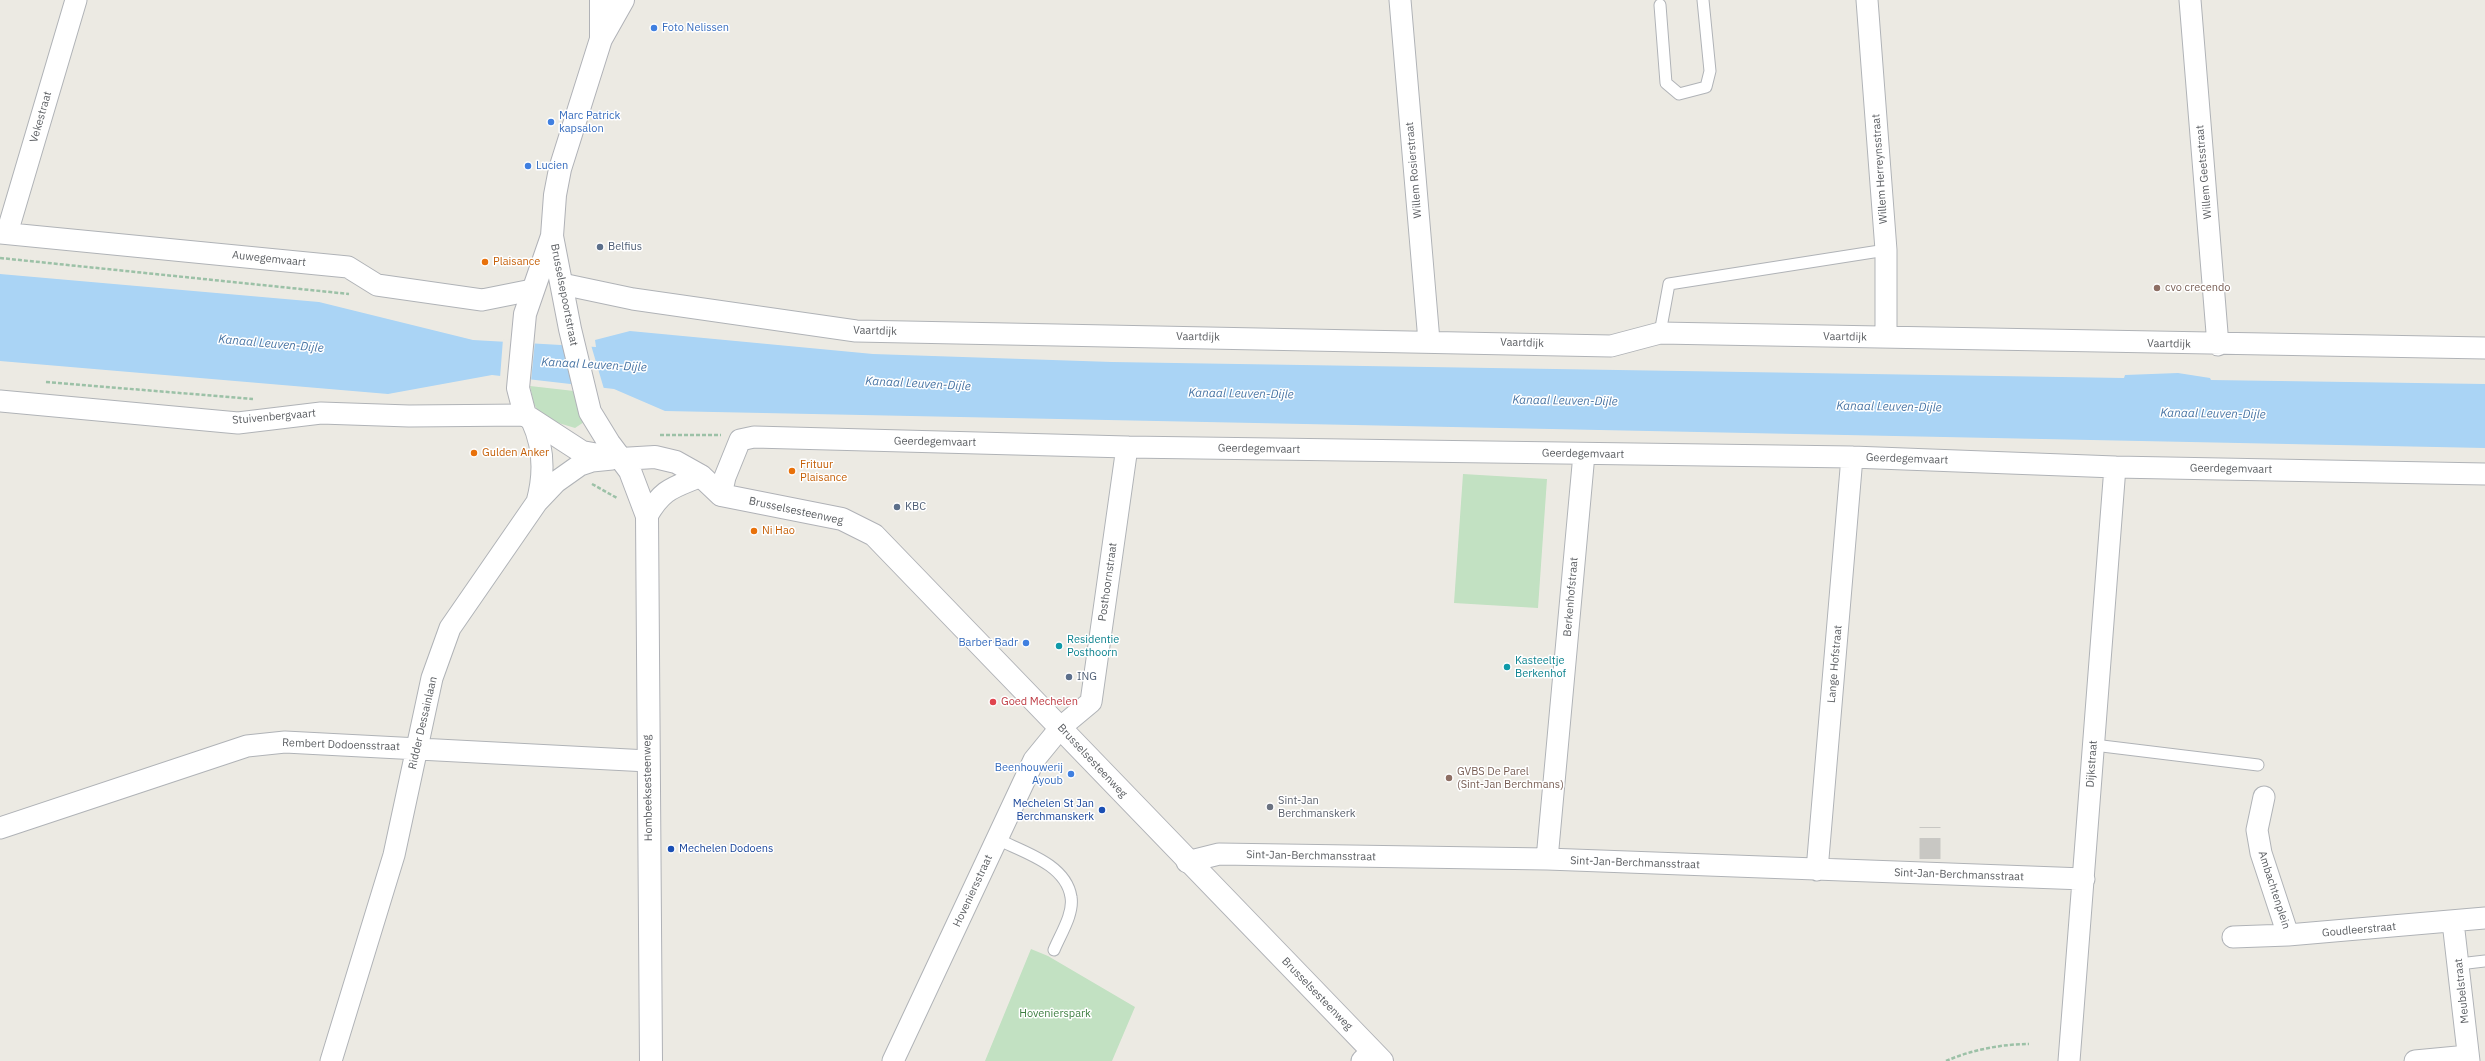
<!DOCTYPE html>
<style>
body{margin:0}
canvas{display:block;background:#eceae3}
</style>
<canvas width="2485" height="1061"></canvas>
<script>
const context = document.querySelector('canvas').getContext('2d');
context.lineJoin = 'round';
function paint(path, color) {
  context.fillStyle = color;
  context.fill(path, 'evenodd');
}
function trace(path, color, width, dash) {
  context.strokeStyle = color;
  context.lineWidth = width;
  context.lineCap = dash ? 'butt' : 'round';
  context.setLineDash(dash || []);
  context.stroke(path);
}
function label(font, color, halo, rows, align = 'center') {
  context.font = font + ' "IBM Plex Sans",sans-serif';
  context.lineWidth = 3;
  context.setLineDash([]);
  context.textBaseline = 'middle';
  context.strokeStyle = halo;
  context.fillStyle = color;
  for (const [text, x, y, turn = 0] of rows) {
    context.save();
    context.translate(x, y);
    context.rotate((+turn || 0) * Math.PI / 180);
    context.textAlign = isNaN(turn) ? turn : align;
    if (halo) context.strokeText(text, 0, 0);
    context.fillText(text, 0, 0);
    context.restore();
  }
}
paint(new Path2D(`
 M 530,386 L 574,391 L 584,422 L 575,428 L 542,418 L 534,404 Z
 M 1463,474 L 1547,479 L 1538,608 L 1454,603 Z
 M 1031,949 L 1048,956 L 1135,1007 L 1112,1061 L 985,1061 Z`), '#c2e1c2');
paint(new Path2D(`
 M 0,274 L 319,302 L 473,340 L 596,347 L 595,340 L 630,331 L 873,354 L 1112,362 L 2124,378 L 2125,375 L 2178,373 L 2210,378 L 2211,380 L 2485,384 L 2485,448 L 665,411 L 614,389 L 492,375 L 388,394 L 0,361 Z`), '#aad4f5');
paint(new Path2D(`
 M 503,339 L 535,341 L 531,381 L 500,378 Z
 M 562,343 L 591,345 L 604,389 L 574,386 Z`), '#eceae3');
trace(new Path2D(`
 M 1930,859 L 1930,827`), '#c8c7c3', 21, [21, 10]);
const lane = new Path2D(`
 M 1660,5 L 1666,83 L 1679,94 L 1706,87 L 1710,71 L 1703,0
 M 1660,333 L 1669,284 L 1886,250
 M 2094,745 L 2258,765
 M 997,839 C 1023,852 1066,864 1071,897 C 1074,914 1060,935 1054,950
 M 2459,964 L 2485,961`);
const street = new Path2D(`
 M 1400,0 L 1429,341
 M 1867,0 L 1886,250 L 1886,337
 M 2190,0 L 2218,345
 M 0,233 L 348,267 L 377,285 L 482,300 L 532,290
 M 7,233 L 76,0
 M 562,284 L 633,299 L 856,331 L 1611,346 L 1660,333 L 2485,348
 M 0,401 L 238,423 L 321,413 L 409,416 L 525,415
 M 532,421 C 544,447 545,473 537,502
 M 721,495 L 725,477 L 740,440 L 754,437 L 1127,447 L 1852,457 L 2115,467 L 2485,474
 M 647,516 C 663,488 673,488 701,476
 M 2264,797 L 2257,830 L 2261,853 L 2288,935
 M 0,828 L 247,746 L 285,742 L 648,761
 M 1547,859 L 1584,454
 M 1187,862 L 1219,854 L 1547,859 L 2084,879
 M 1817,870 L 1852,457
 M 2453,922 L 2469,1061
 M 2233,937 L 2288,935 L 2485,918
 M 331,1061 L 394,855 L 432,678 L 450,628 L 537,502 L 556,482 L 580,465 L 592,461 L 612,459
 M 893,1061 L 1034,760 L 1061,727 L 1091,702 L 1127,447
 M 1362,1061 L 1372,1051
 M 2069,1061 L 2115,467
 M 2415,1061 L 2468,1056`);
const secondary = new Path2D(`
 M 623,0 L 601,39 L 560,169 L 555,195 L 552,236 L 570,329 L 590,412 L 609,443 L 630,471 L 647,516 L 651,1061
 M 601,37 L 601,0
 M 552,236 L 525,314 L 518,388 L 525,415 L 582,452 L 621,459 L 655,457 L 676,462 L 701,476 L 721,495 L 842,519 L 874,535 L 1382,1061`);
trace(lane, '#b0b3b7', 13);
trace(street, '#b0b3b7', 23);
trace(secondary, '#b0b2b7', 24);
trace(new Path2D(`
 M 0,258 L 349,294
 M 46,382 L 253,399
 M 660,435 L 721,435
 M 592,484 L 617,498
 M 1946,1061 C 1971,1050 2002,1044 2029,1044`), '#9cc1a7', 2.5, [4, 2]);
trace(lane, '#fff', 11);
trace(street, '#fff', 21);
trace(secondary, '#fff', 22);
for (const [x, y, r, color] of [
 [654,28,4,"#3f7fe0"],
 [551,122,4,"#3f7fe0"],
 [528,166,4,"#3f7fe0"],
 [600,247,4,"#5c6f8a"],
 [485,262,4,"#e8710a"],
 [2157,288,4,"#8d6e63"],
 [474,453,4,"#e8710a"],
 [792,471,4,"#e8710a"],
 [897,507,4,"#5c6f8a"],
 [754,531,4,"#e8710a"],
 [1026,643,4,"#3f7fe0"],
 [1059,646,4,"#0f9aa8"],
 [1507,667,4,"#0f9aa8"],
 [1069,677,4,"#5c6f8a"],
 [993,702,4,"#e0444e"],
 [1071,774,4,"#3f7fe0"],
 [1449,778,4,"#8d6e63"],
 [1270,807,4,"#6b7280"],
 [1102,810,4,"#1a4fb4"],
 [671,849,4,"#1a4fb4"]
]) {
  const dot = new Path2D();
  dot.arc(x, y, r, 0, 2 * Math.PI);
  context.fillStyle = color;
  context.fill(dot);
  trace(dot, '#fff', 1.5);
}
label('11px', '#366cbe', '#fff', [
 ["Foto Nelissen",662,28],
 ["Marc Patrick",559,116],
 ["kapsalon",559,129],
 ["Lucien",536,166],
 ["Barber Badr",1018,643,"right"],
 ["Beenhouwerij",1063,768,"right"],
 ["Ayoub",1063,781,"right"]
], 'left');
label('11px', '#5b5e62', '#fff', [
 ["Vekestraat",41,117,-74],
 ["Willem Herreynsstraat",1880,169,-94],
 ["Willem Rosierstraat",1414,170,-95],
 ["Willem Geetsstraat",2204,172,-95],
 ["Auwegemvaart",269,259,6],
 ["Brusselsepoortstraat",564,295,79],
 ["Vaartdijk",875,331,2],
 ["Vaartdijk",1198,337,1],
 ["Vaartdijk",1845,337,1],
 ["Vaartdijk",1522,343,2],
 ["Vaartdijk",2169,344,1],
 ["Stuivenbergvaart",274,417,-5],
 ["Geerdegemvaart",935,442,1],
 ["Geerdegemvaart",1259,449,1],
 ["Geerdegemvaart",1583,454,1],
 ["Geerdegemvaart",1907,459,2],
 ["Geerdegemvaart",2231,469,1],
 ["Brusselsesteenweg",796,511,12],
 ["Posthoornstraat",1108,582,-82],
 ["Berkenhofstraat",1571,597,-85],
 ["Lange Hofstraat",1835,664,-85],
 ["Ridder Dessainlaan",423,723,-77],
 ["Rembert Dodoensstraat",341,745,2],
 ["Brusselsesteenweg",1092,761,47],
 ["Dijkstraat",2092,764,-86],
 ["Hombeeksesteenweg",648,788,-91],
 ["Sint-Jan-Berchmansstraat",1311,856,1],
 ["Sint-Jan-Berchmansstraat",1635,863,2],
 ["Sint-Jan-Berchmansstraat",1959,875,2],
 ["Ambachtenplein",2274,890,72],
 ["Hoveniersstraat",973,891,-65],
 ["Goudleerstraat",2359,930,-5],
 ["Meubelstraat",2462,991,-96],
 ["Brusselsesteenweg",1317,994,46]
]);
label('11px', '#4e5e75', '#fff', [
 ["Belfius",608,247],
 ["KBC",905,507],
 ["ING",1077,677]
], 'left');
label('11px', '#c56008', '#fff', [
 ["Plaisance",493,262],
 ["Gulden Anker",482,453],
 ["Frituur",800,465],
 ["Plaisance",800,478],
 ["Ni Hao",762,531]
], 'left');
label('11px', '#785e54', '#fff', [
 ["cvo crecendo",2165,288],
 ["GVBS De Parel",1457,772],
 ["(Sint-Jan Berchmans)",1457,785]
], 'left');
label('11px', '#0d838f', '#fff', [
 ["Residentie",1067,640],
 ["Posthoorn",1067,653],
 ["Kasteeltje",1515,661],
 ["Berkenhof",1515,674]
], 'left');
label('11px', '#be3a42', '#fff', [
 ["Goed Mechelen",1001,702]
], 'left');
label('11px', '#5b616d', '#fff', [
 ["Sint-Jan",1278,801],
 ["Berchmanskerk",1278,814]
], 'left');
label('11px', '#164399', '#fff', [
 ["Mechelen St Jan",1094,804],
 ["Berchmanskerk",1094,817],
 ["Mechelen Dodoens",679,849,"left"]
], 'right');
label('11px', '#3e7e41', '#fff', [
 ["Hovenierspark",1055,1014]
]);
label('italic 12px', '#4a76a5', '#fff', [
 ["Kanaal Leuven-Dijle",271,344,5],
 ["Kanaal Leuven-Dijle",594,365,3],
 ["Kanaal Leuven-Dijle",918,384,3],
 ["Kanaal Leuven-Dijle",1241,394,1],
 ["Kanaal Leuven-Dijle",1565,401,1],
 ["Kanaal Leuven-Dijle",1889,407,1],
 ["Kanaal Leuven-Dijle",2213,414,1]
]);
</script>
